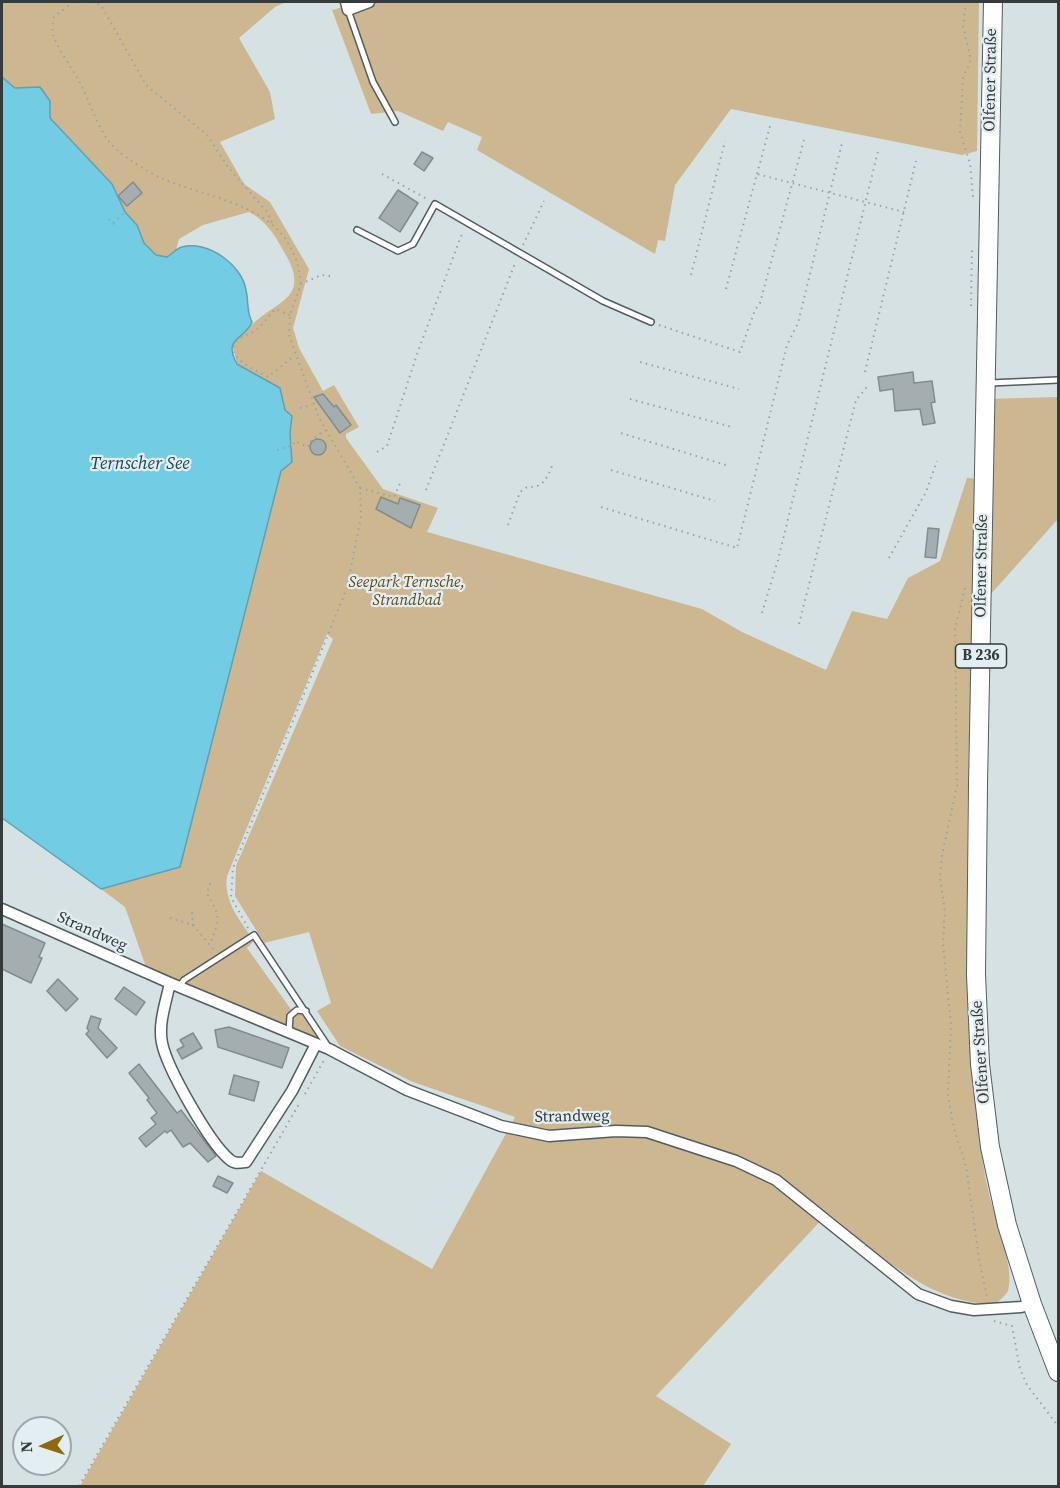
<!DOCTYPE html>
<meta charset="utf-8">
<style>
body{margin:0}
#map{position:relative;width:1060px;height:1488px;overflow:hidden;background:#d6e1e4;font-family:"Source Serif 4",serif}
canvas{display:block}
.frame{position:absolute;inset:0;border:3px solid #353a3b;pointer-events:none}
.north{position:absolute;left:12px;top:1416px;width:60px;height:60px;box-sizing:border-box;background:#e3eef2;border:2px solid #9da6a9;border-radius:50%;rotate:267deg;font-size:16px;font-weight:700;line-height:24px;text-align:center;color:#353a3b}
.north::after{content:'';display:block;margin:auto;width:21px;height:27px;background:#8f690e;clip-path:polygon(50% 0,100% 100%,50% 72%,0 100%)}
</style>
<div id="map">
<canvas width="1060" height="1488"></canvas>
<div class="frame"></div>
<div class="north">N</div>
</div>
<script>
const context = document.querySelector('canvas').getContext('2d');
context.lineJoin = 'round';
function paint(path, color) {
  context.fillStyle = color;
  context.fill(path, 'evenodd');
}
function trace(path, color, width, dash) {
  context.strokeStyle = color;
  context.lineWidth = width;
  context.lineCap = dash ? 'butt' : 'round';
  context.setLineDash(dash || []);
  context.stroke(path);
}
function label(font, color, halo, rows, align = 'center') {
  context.font = font + ' "Source Serif 4",serif';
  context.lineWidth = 4.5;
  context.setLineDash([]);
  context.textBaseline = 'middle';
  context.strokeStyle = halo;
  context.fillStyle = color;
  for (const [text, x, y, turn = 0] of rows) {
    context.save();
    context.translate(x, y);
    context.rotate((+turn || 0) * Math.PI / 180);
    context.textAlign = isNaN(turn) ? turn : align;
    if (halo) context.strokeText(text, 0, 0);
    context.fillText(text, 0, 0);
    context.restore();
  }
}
paint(new Path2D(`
 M 2,2 L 286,2 L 275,7 L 239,38 L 270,92 L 275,119 L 220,142 L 244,184 L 270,202 L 309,269 L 293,328 L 299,348 L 323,391 L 334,385 L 359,427 L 346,434 L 346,438 L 383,489 L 438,508 L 427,532 L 702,609 L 742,632 L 826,670 L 852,611 L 887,619 L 908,578 L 940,561 L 967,478 L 979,479 C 970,696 958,914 979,1131 C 981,1152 984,1173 989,1194 C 995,1219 1015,1266 1008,1291 C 1006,1295 1000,1300 996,1304 C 929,1305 877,1252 828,1213 L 656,1396 L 731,1444 L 703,1486 L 80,1486 L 261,1171 L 432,1269 L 515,1117 L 413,1082 L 340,1046 L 317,1011 L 331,1003 L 309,932 L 264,943 L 235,896 L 236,866 L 333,639 L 327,634 L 227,876 C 223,901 241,922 254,941 L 247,948 L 295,1015 L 304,1012 L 318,1036 L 317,1039 L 146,967 L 125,907 L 101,889 L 180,867 L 281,471 L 292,446 L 290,433 L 292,416 L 285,411 L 280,388 L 237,363 L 232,344 C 236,336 243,335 249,328 C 275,299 314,301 283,250 C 275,235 265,220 249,212 L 203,225 L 179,239 L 176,250 L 167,257 L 156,255 L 144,243 L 137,225 L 125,212 L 112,184 L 50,118 L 50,101 L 15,88 L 2,77 Z
 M 342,2 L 979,2 L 977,151 L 962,155 L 731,109 L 675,185 L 665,241 L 658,240 L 655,254 L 477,150 L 482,137 L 448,122 L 443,131 L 398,111 L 371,114 L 332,10 L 343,7 Z
 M 1058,397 L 1058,519 L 982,604 L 985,399 Z`), '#ccb791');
const water = new Path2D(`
 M 2,77 L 15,88 L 40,87 L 50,101 L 50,118 L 112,184 L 125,212 L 137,225 L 144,243 L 156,255 L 167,257 C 172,254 177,248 182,247 C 208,240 242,265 246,290 C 249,303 246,310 252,322 C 245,340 222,337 237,364 L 280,388 L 285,410 L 292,416 L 290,433 L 292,462 L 281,471 L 180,867 L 101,889 L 2,818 Z`);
paint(water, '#72cce4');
trace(water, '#60a0b1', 1.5);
const building = new Path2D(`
 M 422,152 L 433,158 L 424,171 L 414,164 Z
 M 133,182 L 142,193 L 127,206 L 118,196 Z
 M 398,190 L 418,203 L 400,232 L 379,218 Z
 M 913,372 L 914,383 L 932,381 L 935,402 L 931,403 L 935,423 L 923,425 L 920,409 L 895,411 L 893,389 L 880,391 L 878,377 Z
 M 323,394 L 334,407 L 336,405 L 351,425 L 340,433 L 314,397 Z
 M310 447a8 8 0 1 1 16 0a8 8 0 1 1-16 0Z
 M 381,497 L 398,504 L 400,498 L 420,505 L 411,528 L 376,509 Z
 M 928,528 L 939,529 L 936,558 L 925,557 Z
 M 2,924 L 45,943 L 39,957 L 42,958 L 31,983 L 2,969 Z
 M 58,979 L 78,999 L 66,1011 L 47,991 Z
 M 124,987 L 145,1002 L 136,1015 L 115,999 Z
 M 91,1016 L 101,1019 L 98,1028 L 117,1048 L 107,1058 L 86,1034 L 89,1031 L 87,1028 Z
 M 229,1027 L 289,1048 L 282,1068 L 218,1047 L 215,1030 Z
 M 193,1033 L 202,1048 L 182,1059 L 177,1050 L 184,1046 L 180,1040 Z
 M 139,1064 L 177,1113 L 181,1110 L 216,1156 L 208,1162 L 190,1143 L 183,1147 L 171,1130 L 167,1133 L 165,1131 L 146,1147 L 139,1138 L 156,1124 L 151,1118 L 157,1113 L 147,1100 L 149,1098 L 129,1073 Z
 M 234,1075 L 259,1082 L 254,1101 L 229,1094 Z
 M 218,1176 L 233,1183 L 227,1193 L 213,1186 Z`);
paint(building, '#a4aeb1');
trace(building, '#828c8f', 1.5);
const service = new Path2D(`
 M 348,10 L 373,82 L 395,122
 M 357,230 L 398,251 L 413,244 L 435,204 L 603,301 L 651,322
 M 990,383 L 1058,380
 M 179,987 L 184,980 L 254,935 L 327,1045
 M 289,1032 L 290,1016 L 297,1010 L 306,1011`);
const minor = new Path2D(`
 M 346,2 L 348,10 L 369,2
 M 2,909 L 170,983 L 329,1049 L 407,1090 L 501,1126 L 549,1136 L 616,1131 L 647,1132 L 736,1161 L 776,1180 L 918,1294 L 951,1306 L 974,1310 L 1021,1307 L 1032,1304
 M 170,983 C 166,1002 158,1024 162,1043 C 167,1068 209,1142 229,1159 C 234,1164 239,1163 246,1162 L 292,1091 L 316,1044`);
const primary = new Path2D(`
 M 993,2 L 978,784 L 976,975 L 980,1064 L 990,1147 L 1007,1225 L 1032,1304 L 1058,1372`);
trace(service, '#535c5f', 8);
trace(minor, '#535c5f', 13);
trace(primary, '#535c5f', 20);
trace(new Path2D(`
 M 73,2 L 54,17 C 53,22 52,30 53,35 C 59,51 72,68 80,83 C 92,105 98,133 117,150 C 129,160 149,173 163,179 C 222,203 294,206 301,284
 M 92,2 L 101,5 L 146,85 L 207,135 L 228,167 L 268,213 L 272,223
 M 966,2 L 963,26 L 971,60 L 963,78 L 960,132 L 970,163 L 973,198
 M 382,174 L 427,199
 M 757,174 L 770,126
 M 109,219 L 116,226
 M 113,223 L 125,212
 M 523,245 L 544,201
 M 691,275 L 725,141
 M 726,289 L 757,174 L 904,212
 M 971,306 L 972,246
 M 290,315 L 275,309 C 269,316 263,324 256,330 C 251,334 244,335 239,339 C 219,356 258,371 268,377 L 294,356
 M 659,325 L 740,352 L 755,310 L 760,303 L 805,136
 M 640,362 L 739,389
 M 865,372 L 916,161
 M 630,399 L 732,427
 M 300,408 L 312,405
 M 621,433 L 726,465
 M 277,450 L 293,445 L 295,441 L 308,447 L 309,442 L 325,430
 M 377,452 L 387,446 L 417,354 L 463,231
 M 611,470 L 715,501
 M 360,488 L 394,497 L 401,481
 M 426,490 L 516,261
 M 601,507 L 737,548 L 787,345 L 798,323 L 842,143
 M 508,525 L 520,492 L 527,487 C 543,488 546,480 552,466
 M 889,558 L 926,492 L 937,461
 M 965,588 L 955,629 L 957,786 L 942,855 L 940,877 L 945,912 L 943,944 L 951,1025 L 948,1095 L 954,1129 L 966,1166 L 979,1259 L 987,1297
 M 762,613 L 778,560 L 878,151
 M 799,624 L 856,400 L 867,387
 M 210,883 L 207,894 C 221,917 220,918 210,944
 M 192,912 L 193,925
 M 170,918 L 193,925 L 214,950
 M 248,928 L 231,897 L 233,868 L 347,588 L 361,517 L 360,488 L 319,418 L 289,335 L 290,315 L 301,284 L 321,275 L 331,276
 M 305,1094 L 324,1060
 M 994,1321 L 1012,1326 L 1020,1369 L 1027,1385 L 1058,1426
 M 79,1486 L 299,1104`), '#99a2a4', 2, [1.5, 4.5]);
trace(service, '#fff', 5);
trace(minor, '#fff', 10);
trace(primary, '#fff', 18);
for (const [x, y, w] of [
 [981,656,51]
]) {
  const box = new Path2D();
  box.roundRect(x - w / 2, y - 12, w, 24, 4.5);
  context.fillStyle = '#e3eef2';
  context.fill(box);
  trace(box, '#353a3b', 1.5);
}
label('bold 15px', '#353a3b', null, [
 ["B 236",981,656]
]);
label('16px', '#353a3b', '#e3eef2', [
 ["Olfener Straße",991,80,-89],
 ["Olfener Straße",982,566,-89],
 ["Strandweg",92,932,24],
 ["Olfener Straße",981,1052,-94],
 ["Strandweg",572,1117,-1]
]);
label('italic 16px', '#634b19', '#e3eef2', [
 ["Seepark Ternsche,",407,583],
 ["Strandbad",407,601]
]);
label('italic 18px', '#1e4752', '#e3eef2', [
 ["Ternscher See",140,464]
]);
</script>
